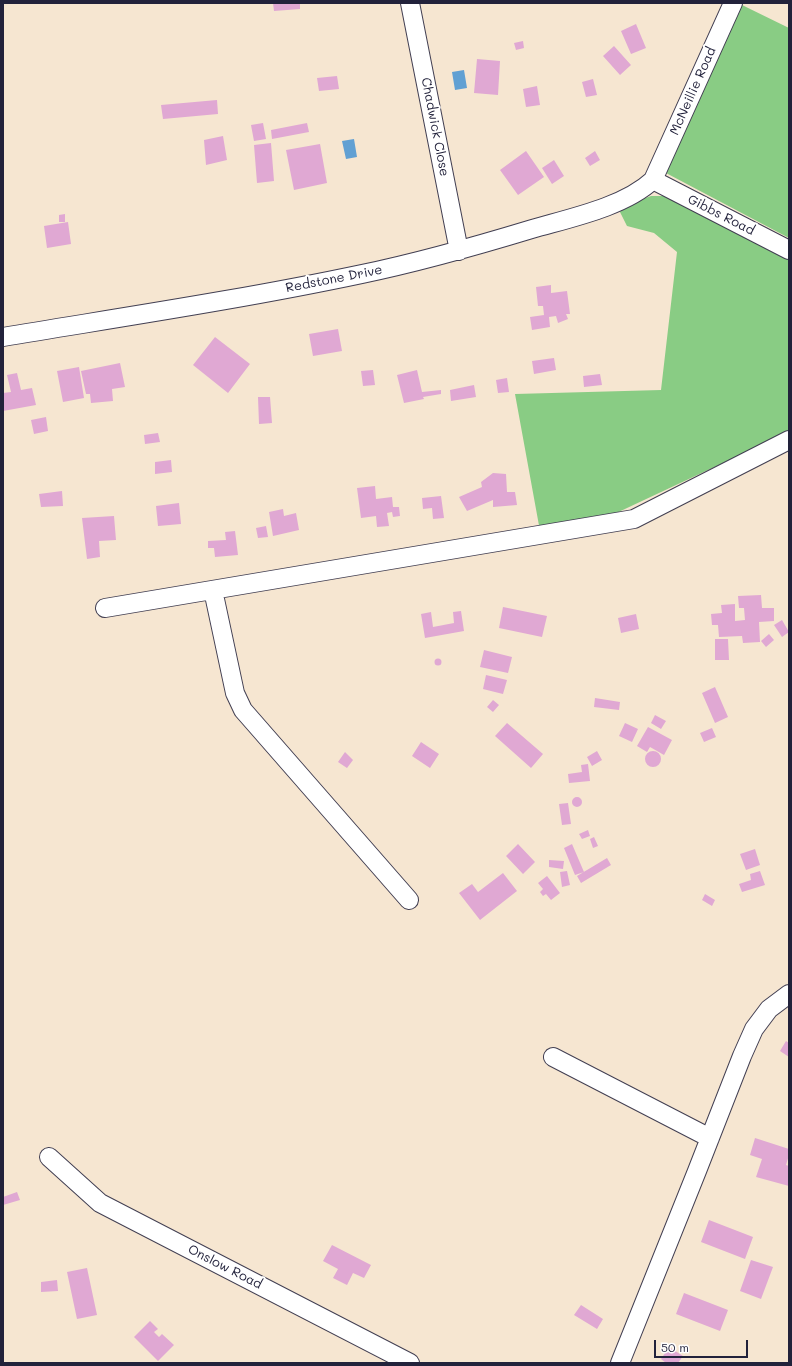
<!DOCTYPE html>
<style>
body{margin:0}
#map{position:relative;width:792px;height:1366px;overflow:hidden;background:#f6e6d1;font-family:Mali,sans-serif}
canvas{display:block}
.frame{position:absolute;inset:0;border:4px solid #22223b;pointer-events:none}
.scale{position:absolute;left:654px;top:1340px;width:94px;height:18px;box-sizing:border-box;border:2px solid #22223b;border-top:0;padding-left:5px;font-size:12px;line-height:14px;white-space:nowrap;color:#22223b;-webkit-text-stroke:3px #fff;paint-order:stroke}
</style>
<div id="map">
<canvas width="792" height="1366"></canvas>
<div class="frame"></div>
<div class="scale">50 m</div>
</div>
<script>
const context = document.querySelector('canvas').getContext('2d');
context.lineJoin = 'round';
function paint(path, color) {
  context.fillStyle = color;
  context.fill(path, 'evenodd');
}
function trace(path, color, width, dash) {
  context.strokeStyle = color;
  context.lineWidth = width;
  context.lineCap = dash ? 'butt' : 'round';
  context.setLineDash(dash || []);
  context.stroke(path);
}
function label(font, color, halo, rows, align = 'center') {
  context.font = font + ' Mali,sans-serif';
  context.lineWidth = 4;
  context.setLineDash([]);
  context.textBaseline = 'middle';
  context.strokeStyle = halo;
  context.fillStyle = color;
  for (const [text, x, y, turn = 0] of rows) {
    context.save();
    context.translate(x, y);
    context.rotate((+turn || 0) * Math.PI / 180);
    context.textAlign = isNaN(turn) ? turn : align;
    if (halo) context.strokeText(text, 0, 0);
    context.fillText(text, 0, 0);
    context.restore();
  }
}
paint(new Path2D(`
 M 742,5 L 789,28 L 789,238 L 666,173 Z
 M 651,196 L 666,196 L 789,259 L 789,432 L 610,516 L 540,531 L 515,394 L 661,390 L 677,252 L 654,233 L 627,226 L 620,212 L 623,206 Z`), '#89cc84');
paint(new Path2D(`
 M 464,70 L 467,88 L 455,90 L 452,72 Z
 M 354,139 L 357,157 L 346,159 L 342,141 Z`), '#61a0d3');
paint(new Path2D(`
 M 273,3 L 300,3 L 300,9 L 274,11 Z
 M 636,24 L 646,48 L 631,54 L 621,31 Z
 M 523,41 L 524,48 L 516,50 L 514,43 Z
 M 614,46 L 631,65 L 620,75 L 603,56 Z
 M 477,59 L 500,61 L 498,95 L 474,93 Z
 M 337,76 L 339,89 L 319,91 L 317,78 Z
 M 593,79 L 597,95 L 586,97 L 582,82 Z
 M 537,86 L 540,105 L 526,107 L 523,89 Z
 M 217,100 L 218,114 L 163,119 L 161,105 Z
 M 263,123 L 266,139 L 254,141 L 251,125 Z
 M 307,123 L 309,132 L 272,139 L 271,130 Z
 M 223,136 L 227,160 L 206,165 L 204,140 Z
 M 271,143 L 274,181 L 257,183 L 254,145 Z
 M 320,144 L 327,183 L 294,190 L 286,150 Z
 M 526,151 L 544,177 L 518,195 L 500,170 Z
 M 595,151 L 600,160 L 590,166 L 585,158 Z
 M 554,160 L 564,176 L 552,184 L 542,168 Z
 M 65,214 L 65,222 L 59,222 L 59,215 Z
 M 68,222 L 71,244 L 47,248 L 44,226 Z
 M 551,285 L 551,293 L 567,291 L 570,314 L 566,314 L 568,319 L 558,323 L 556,316 L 549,317 L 550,327 L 532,330 L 530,317 L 544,315 L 543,306 L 538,306 L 536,287 Z
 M 338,329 L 342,351 L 313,356 L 309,334 Z
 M 215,337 L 250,364 L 228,393 L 193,365 Z
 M 554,358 L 556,370 L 534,374 L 532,361 Z
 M 120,363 L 125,387 L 112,389 L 113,401 L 91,403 L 90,394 L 86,394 L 81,371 Z
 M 79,367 L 84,398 L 63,402 L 57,371 Z
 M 373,370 L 375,385 L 363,386 L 361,371 Z
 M 417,370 L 422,392 L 441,390 L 441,394 L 423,397 L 424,399 L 404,403 L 397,375 Z
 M 17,373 L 21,390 L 32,388 L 36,405 L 3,411 L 3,393 L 11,392 L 7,375 Z
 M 600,374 L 602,385 L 584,387 L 583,376 Z
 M 507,378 L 509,392 L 498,393 L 496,380 Z
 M 474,385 L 476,397 L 451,401 L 450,390 Z
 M 258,397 L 270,397 L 272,423 L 259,424 Z
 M 46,417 L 48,431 L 34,434 L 31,420 Z
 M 158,433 L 160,442 L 145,444 L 144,435 Z
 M 171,460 L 172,472 L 155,474 L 155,462 Z
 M 493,473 L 506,474 L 507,492 L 515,492 L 517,505 L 493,507 L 493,500 L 467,511 L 459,497 L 482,487 L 481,482 Z
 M 375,486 L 376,499 L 392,497 L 393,507 L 399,507 L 400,516 L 393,517 L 392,512 L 387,513 L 389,526 L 377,527 L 376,516 L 361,518 L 357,488 Z
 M 62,491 L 63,506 L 41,507 L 39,494 Z
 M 441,496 L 444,518 L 433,519 L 432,508 L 423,509 L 422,498 Z
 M 179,503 L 181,524 L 158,526 L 156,506 Z
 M 283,509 L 284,516 L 296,513 L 299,530 L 273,536 L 269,512 Z
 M 114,516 L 116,540 L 99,541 L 100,557 L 87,559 L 82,518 Z
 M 266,526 L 268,537 L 258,538 L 256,528 Z
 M 235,531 L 238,555 L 215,557 L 214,548 L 208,548 L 208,541 L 226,540 L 225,532 Z
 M 761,595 L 762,608 L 774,608 L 774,621 L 759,622 L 760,642 L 743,643 L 742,636 L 719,637 L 718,625 L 712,625 L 711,614 L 722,613 L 721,605 L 735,604 L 735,621 L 745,620 L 744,608 L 739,608 L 738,596 Z
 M 503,607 L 547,616 L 542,637 L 499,628 Z
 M 461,611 L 464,631 L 425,638 L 421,614 L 431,612 L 433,627 L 454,623 L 453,612 Z
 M 636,614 L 639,629 L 621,633 L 618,618 Z
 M 782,620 L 789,632 L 782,637 L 774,625 Z
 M 769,634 L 774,640 L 766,647 L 761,641 Z
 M 715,639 L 728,639 L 729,660 L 715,660 Z
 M 484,650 L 512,657 L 508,673 L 480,667 Z
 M434.5 662a3.5 3.5 0 1 1 7 0a3.5 3.5 0 1 1-7 0Z
 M 486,675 L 507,680 L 503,694 L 483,689 Z
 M 715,687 L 728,717 L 715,723 L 702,693 Z
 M 595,698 L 620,702 L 619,710 L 594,707 Z
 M 493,700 L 499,705 L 493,712 L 487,707 Z
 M 655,715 L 666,721 L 661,729 L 651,723 Z
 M 507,723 L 543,754 L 531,768 L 495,736 Z
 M 625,723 L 638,729 L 632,742 L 619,736 Z
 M 648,727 L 672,740 L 664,755 L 650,747 L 647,752 L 637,746 Z
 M 712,728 L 716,737 L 704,742 L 700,733 Z
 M 421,742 L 439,754 L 430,768 L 412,756 Z
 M 597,751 L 602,760 L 592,766 L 587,757 Z
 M645 759a8 8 0 1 1 16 0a8 8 0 1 1-16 0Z
 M 345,752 L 353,760 L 347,768 L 338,762 Z
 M 588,764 L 590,781 L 569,783 L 568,774 L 582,772 L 581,765 Z
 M572 802a5 5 0 1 1 10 0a5 5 0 1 1-10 0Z
 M 568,803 L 571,824 L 562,825 L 559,804 Z
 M 588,830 L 590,836 L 582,839 L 579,834 Z
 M 594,837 L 598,846 L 593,848 L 590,839 Z
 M 518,844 L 535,862 L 523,874 L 506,856 Z
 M 572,844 L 584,872 L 575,875 L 564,848 Z
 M 755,849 L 760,865 L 746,870 L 740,854 Z
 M 607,858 L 611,865 L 581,883 L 577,876 Z
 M 549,860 L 564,861 L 563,869 L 549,867 Z
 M 567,871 L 570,885 L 562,887 L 560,872 Z
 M 760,871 L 765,885 L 742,892 L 739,884 L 751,880 L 750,874 Z
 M 503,873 L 517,891 L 480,920 L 459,893 L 472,884 L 478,892 Z
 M 547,876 L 560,893 L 551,900 L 546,894 L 543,896 L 540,892 L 543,889 L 538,883 Z
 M 705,894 L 715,900 L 712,906 L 702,900 Z
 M 786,1041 L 789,1043 L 789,1057 L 780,1051 Z
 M 755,1138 L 789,1149 L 789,1155 L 786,1165 L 789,1166 L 789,1186 L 756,1177 L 762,1159 L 750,1155 Z
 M 17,1192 L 20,1200 L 3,1205 L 3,1197 Z
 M 709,1220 L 753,1237 L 745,1259 L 701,1242 Z
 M 332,1245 L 371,1265 L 364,1278 L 353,1273 L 347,1285 L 333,1278 L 338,1269 L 323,1261 Z
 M 751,1260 L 773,1267 L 761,1299 L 740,1291 Z
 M 87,1268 L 97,1315 L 77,1319 L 67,1272 Z
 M 57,1280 L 58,1291 L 41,1292 L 41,1282 Z
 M 684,1293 L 728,1310 L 720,1331 L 676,1314 Z
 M 581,1305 L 603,1319 L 597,1329 L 574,1315 Z
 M 150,1321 L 158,1329 L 154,1332 L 159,1337 L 162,1334 L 174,1345 L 158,1361 L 134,1337 Z
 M 669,1347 L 683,1356 L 678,1363 L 666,1363 L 661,1359 Z`), '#e0a8d3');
const minor = new Path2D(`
 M 410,3 L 459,251
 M 653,180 L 789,250
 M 3,337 C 123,317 244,299 362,274 C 420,262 476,246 532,229 C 570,218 624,207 653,180 L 733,3
 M 213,590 L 235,693 L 243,710 L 409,900
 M 105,608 L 634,519 L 789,440
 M 553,1057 L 710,1138
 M 49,1157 L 100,1203 L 410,1363
 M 620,1363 L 697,1171 L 742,1056 L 754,1029 L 769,1009 L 789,994`);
trace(minor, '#423f52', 20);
trace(minor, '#fff', 18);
label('13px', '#22223b', '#fff', [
 ["McNeillie Road",693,91,-66],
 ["Chadwick Close",435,127,79],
 ["Gibbs Road",721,215,27],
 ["Redstone Drive",334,279,-11],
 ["Onslow Road",225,1267,27]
]);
</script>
